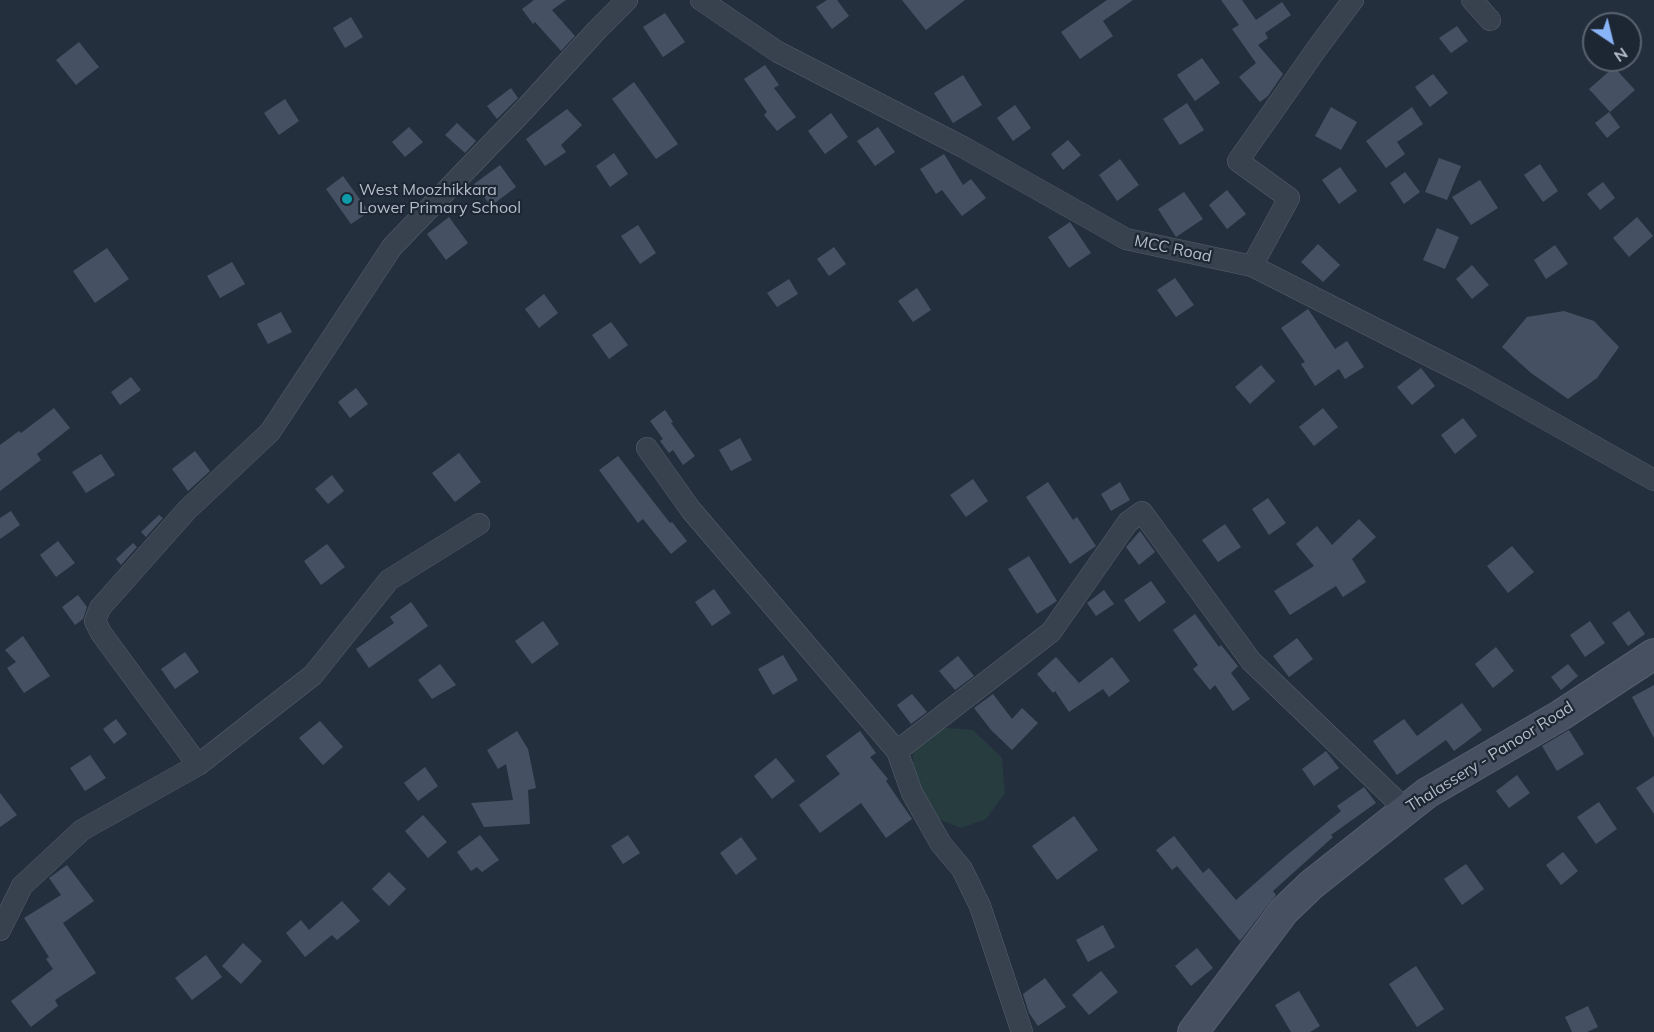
<!DOCTYPE html>
<style>
body{margin:0}
#map{position:relative;width:1654px;height:1032px;overflow:hidden;background:#242f3e;font-family:Mulish,sans-serif}
canvas{display:block}
.north{position:absolute;left:1582px;top:12px;width:60px;height:60px;box-sizing:border-box;background:#1d2633;border:2px solid #59626f;border-radius:50%;rotate:145deg;font-size:16px;font-weight:700;line-height:24px;text-align:center;color:#b4bcc9}
.north::after{content:'';display:block;margin:auto;width:21px;height:27px;background:#8ab4f8;clip-path:polygon(50% 0,100% 100%,50% 72%,0 100%)}
</style>
<div id="map">
<canvas width="1654" height="1032"></canvas>
<div class="north">N</div>
</div>
<script>
const context = document.querySelector('canvas').getContext('2d');
context.lineJoin = 'round';
function paint(path, color) {
  context.fillStyle = color;
  context.fill(path, 'evenodd');
}
function trace(path, color, width, dash) {
  context.strokeStyle = color;
  context.lineWidth = width;
  context.lineCap = dash ? 'butt' : 'round';
  context.setLineDash(dash || []);
  context.stroke(path);
}
function label(font, color, halo, rows, align = 'center') {
  context.font = font + ' Mulish,sans-serif';
  context.lineWidth = 4.5;
  context.setLineDash([]);
  context.textBaseline = 'middle';
  context.strokeStyle = halo;
  context.fillStyle = color;
  for (const [text, x, y, turn = 0] of rows) {
    context.save();
    context.translate(x, y);
    context.rotate((+turn || 0) * Math.PI / 180);
    context.textAlign = isNaN(turn) ? turn : align;
    if (halo) context.strokeText(text, 0, 0);
    context.fillText(text, 0, 0);
    context.restore();
  }
}
paint(new Path2D(`
 M 936,727 L 973,730 L 1002,758 L 1005,793 L 986,819 L 961,828 L 930,816 L 915,783 L 912,749 Z`), '#263c3f');
paint(new Path2D(`
 M 534,0 L 566,0 L 552,10 L 575,36 L 561,51 L 535,22 L 533,24 L 522,9 Z
 M 827,0 L 837,0 L 849,16 L 832,29 L 816,7 Z
 M 902,0 L 965,0 L 926,30 Z
 M 1107,0 L 1133,0 L 1103,21 L 1113,36 L 1080,59 L 1061,32 Z
 M 1221,0 L 1242,0 L 1256,20 L 1282,2 L 1291,15 L 1265,33 L 1268,38 L 1258,45 L 1283,74 L 1268,96 L 1260,102 L 1239,77 L 1256,63 L 1232,29 L 1239,25 Z
 M 665,13 L 685,42 L 663,57 L 643,27 Z
 M 351,17 L 363,37 L 345,48 L 333,28 Z
 M 1457,26 L 1468,41 L 1451,53 L 1439,38 Z
 M 79,42 L 99,67 L 76,85 L 56,60 Z
 M 1202,58 L 1220,83 L 1195,101 L 1177,75 Z
 M 765,65 L 779,85 L 774,88 L 796,117 L 777,131 L 764,115 L 767,112 L 744,79 Z
 M 1614,67 L 1635,90 L 1610,112 L 1589,89 Z
 M 1433,74 L 1448,93 L 1430,107 L 1415,87 Z
 M 963,75 L 982,105 L 953,123 L 934,93 Z
 M 634,82 L 678,144 L 656,159 L 612,99 Z
 M 511,88 L 518,98 L 497,119 L 487,106 Z
 M 285,99 L 299,121 L 279,135 L 264,113 Z
 M 1187,103 L 1204,130 L 1180,145 L 1163,119 Z
 M 1015,105 L 1031,128 L 1013,141 L 997,118 Z
 M 1331,107 L 1357,122 L 1341,150 L 1315,136 Z
 M 1412,107 L 1423,124 L 1397,142 L 1405,154 L 1386,168 L 1366,141 Z
 M 567,109 L 582,125 L 561,145 L 566,152 L 545,166 L 526,139 Z
 M 1609,112 L 1620,127 L 1607,138 L 1595,123 Z
 M 831,113 L 848,137 L 825,154 L 808,131 Z
 M 457,123 L 476,141 L 465,153 L 445,135 Z
 M 409,127 L 423,142 L 405,157 L 392,142 Z
 M 878,127 L 895,152 L 875,166 L 857,141 Z
 M 1068,140 L 1081,155 L 1063,170 L 1051,154 Z
 M 614,153 L 628,174 L 610,187 L 596,166 Z
 M 944,154 L 963,185 L 971,179 L 986,198 L 962,216 L 942,190 L 936,194 L 920,169 Z
 M 1439,158 L 1461,166 L 1447,200 L 1425,192 Z
 M 1120,159 L 1139,185 L 1117,201 L 1099,175 Z
 M 1540,164 L 1558,191 L 1543,202 L 1524,175 Z
 M 500,165 L 516,187 L 491,206 L 474,184 Z
 M 1340,167 L 1357,191 L 1339,204 L 1322,180 Z
 M 1405,172 L 1420,192 L 1404,204 L 1390,183 Z
 M 343,176 L 369,212 L 351,224 L 326,189 Z
 M 1480,180 L 1498,208 L 1471,225 L 1452,197 Z
 M 1603,182 L 1615,198 L 1600,210 L 1587,194 Z
 M 1227,190 L 1246,214 L 1227,229 L 1209,205 Z
 M 1184,192 L 1203,219 L 1176,237 L 1158,209 Z
 M 449,217 L 468,243 L 446,260 L 427,234 Z
 M 1637,217 L 1653,236 L 1629,257 L 1613,238 Z
 M 1070,222 L 1091,253 L 1069,268 L 1048,237 Z
 M 638,225 L 656,253 L 640,264 L 621,236 Z
 M 1437,228 L 1459,237 L 1445,269 L 1423,260 Z
 M 1318,244 L 1340,265 L 1323,282 L 1301,262 Z
 M 1555,245 L 1568,264 L 1546,279 L 1534,260 Z
 M 834,247 L 846,264 L 829,276 L 817,259 Z
 M 107,248 L 129,279 L 95,303 L 73,271 Z
 M 232,262 L 245,284 L 220,298 L 207,276 Z
 M 1472,265 L 1489,285 L 1472,299 L 1456,279 Z
 M 1175,278 L 1194,305 L 1176,317 L 1157,290 Z
 M 789,279 L 798,294 L 777,307 L 767,293 Z
 M 917,288 L 931,310 L 913,322 L 898,301 Z
 M 544,294 L 558,313 L 539,328 L 525,309 Z
 M 1308,309 L 1335,349 L 1347,341 L 1364,367 L 1345,379 L 1339,369 L 1315,386 L 1301,364 L 1305,362 L 1281,328 Z
 M 1564,311 L 1594,321 L 1619,347 L 1597,378 L 1568,399 L 1531,373 L 1502,347 L 1527,317 Z
 M 281,312 L 292,332 L 268,344 L 257,324 Z
 M 611,322 L 628,345 L 609,359 L 592,335 Z
 M 1261,365 L 1275,381 L 1250,404 L 1235,387 Z
 M 1421,368 L 1435,386 L 1412,405 L 1397,387 Z
 M 131,377 L 141,390 L 120,405 L 111,392 Z
 M 356,388 L 368,404 L 350,418 L 338,402 Z
 M 54,408 L 70,428 L 37,454 L 41,460 L 0,491 L 0,445 L 19,431 L 21,433 Z
 M 1323,408 L 1338,427 L 1314,446 L 1299,427 Z
 M 665,410 L 673,422 L 671,423 L 695,456 L 683,465 L 673,450 L 669,453 L 660,441 L 663,439 L 650,421 Z
 M 1463,418 L 1477,436 L 1455,454 L 1441,435 Z
 M 740,438 L 752,460 L 731,471 L 719,450 Z
 M 195,451 L 210,471 L 188,491 L 172,469 Z
 M 459,453 L 481,482 L 455,502 L 432,473 Z
 M 101,454 L 115,475 L 86,493 L 72,472 Z
 M 618,456 L 670,523 L 672,522 L 687,541 L 671,554 L 643,519 L 638,523 L 599,470 Z
 M 332,475 L 344,491 L 328,504 L 315,489 Z
 M 973,479 L 988,501 L 966,517 L 950,495 Z
 M 1048,482 L 1073,520 L 1077,517 L 1096,546 L 1070,564 L 1026,497 Z
 M 1120,482 L 1130,500 L 1111,511 L 1101,494 Z
 M 1268,498 L 1286,523 L 1269,535 L 1252,509 Z
 M 11,511 L 20,525 L 0,539 L 0,518 Z
 M 159,515 L 163,518 L 146,537 L 141,532 Z
 M 1359,519 L 1376,537 L 1352,559 L 1366,582 L 1343,597 L 1336,586 L 1290,615 L 1274,591 L 1314,566 L 1296,544 L 1317,526 L 1332,545 Z
 M 1225,524 L 1241,547 L 1218,562 L 1202,540 Z
 M 1140,531 L 1155,552 L 1139,565 L 1126,547 Z
 M 58,541 L 75,563 L 56,577 L 40,555 Z
 M 133,543 L 137,547 L 121,565 L 116,559 Z
 M 327,544 L 345,567 L 321,585 L 304,561 Z
 M 1512,546 L 1534,572 L 1508,593 L 1487,566 Z
 M 1029,556 L 1057,601 L 1037,614 L 1008,569 Z
 M 1151,581 L 1166,602 L 1139,622 L 1124,600 Z
 M 714,589 L 731,613 L 712,626 L 695,602 Z
 M 1104,590 L 1114,604 L 1096,616 L 1087,603 Z
 M 78,595 L 87,607 L 83,619 L 75,625 L 62,607 Z
 M 411,602 L 428,626 L 369,668 L 356,649 L 394,623 L 390,617 Z
 M 1629,611 L 1645,634 L 1628,646 L 1612,623 Z
 M 1195,614 L 1219,647 L 1221,645 L 1238,666 L 1231,673 L 1250,699 L 1233,711 L 1215,685 L 1210,690 L 1193,669 L 1198,665 L 1173,630 Z
 M 543,621 L 559,644 L 532,664 L 515,641 Z
 M 1590,621 L 1605,643 L 1585,657 L 1570,635 Z
 M 23,636 L 50,676 L 24,693 L 7,668 L 16,662 L 5,650 Z
 M 1297,638 L 1313,659 L 1289,677 L 1273,656 Z
 M 1496,647 L 1514,671 L 1493,688 L 1475,664 Z
 M 185,652 L 199,672 L 175,689 L 161,669 Z
 M 783,655 L 798,680 L 773,695 L 758,669 Z
 M 958,656 L 974,676 L 955,690 L 939,671 Z
 M 1056,657 L 1079,683 L 1112,657 L 1130,681 L 1109,697 L 1103,689 L 1069,712 L 1055,691 L 1053,693 L 1037,674 Z
 M 440,664 L 456,685 L 432,699 L 418,680 Z
 M 1568,664 L 1578,676 L 1561,690 L 1551,677 Z
 M 1654,685 L 1654,738 L 1632,697 Z
 M 912,694 L 927,712 L 911,724 L 897,705 Z
 M 993,694 L 1012,719 L 1022,708 L 1038,723 L 1012,750 L 991,730 L 974,708 Z
 M 1462,703 L 1482,730 L 1454,751 L 1446,740 L 1397,775 L 1373,741 L 1404,719 L 1417,736 Z
 M 116,719 L 127,734 L 114,744 L 103,729 Z
 M 320,721 L 343,747 L 323,765 L 299,738 Z
 M 1569,730 L 1584,754 L 1557,771 L 1542,746 Z
 M 517,731 L 528,749 L 536,788 L 528,790 L 530,824 L 484,827 L 471,803 L 513,800 L 506,764 L 498,769 L 487,750 Z
 M 860,731 L 876,753 L 870,757 L 888,779 L 886,781 L 912,819 L 886,838 L 861,803 L 820,833 L 799,805 L 840,774 L 826,756 Z
 M 1326,751 L 1339,768 L 1314,786 L 1302,769 Z
 M 90,755 L 106,778 L 85,791 L 70,768 Z
 M 776,758 L 795,781 L 772,799 L 754,776 Z
 M 425,767 L 438,786 L 418,801 L 404,783 Z
 M 1517,775 L 1530,793 L 1509,808 L 1496,791 Z
 M 1654,776 L 1654,814 L 1636,788 Z
 M 1364,787 L 1376,803 L 1331,835 L 1333,837 L 1273,891 L 1276,895 L 1240,941 L 1177,866 L 1172,870 L 1156,850 L 1174,836 L 1203,873 L 1209,868 L 1236,900 L 1287,855 L 1341,811 L 1337,806 Z
 M 0,793 L 17,815 L 0,827 Z
 M 1599,802 L 1617,829 L 1596,844 L 1577,817 Z
 M 423,815 L 447,842 L 428,858 L 405,831 Z
 M 1074,816 L 1098,850 L 1057,880 L 1032,846 Z
 M 480,835 L 499,860 L 482,872 L 477,867 L 471,871 L 457,852 Z
 M 628,835 L 640,853 L 623,864 L 611,846 Z
 M 741,837 L 757,859 L 736,875 L 720,853 Z
 M 1563,852 L 1578,871 L 1561,885 L 1546,865 Z
 M 1466,864 L 1484,889 L 1462,905 L 1444,879 Z
 M 67,865 L 94,901 L 63,923 L 96,973 L 55,1000 L 58,1006 L 31,1027 L 11,1001 L 53,969 L 46,959 L 49,957 L 24,918 L 61,895 L 49,878 Z
 M 389,872 L 406,889 L 389,906 L 372,889 Z
 M 342,901 L 360,921 L 337,940 L 332,935 L 305,957 L 286,933 L 301,920 L 309,930 Z
 M 1103,925 L 1115,947 L 1088,962 L 1076,940 Z
 M 243,943 L 262,961 L 241,984 L 222,966 Z
 M 1197,948 L 1213,968 L 1191,986 L 1175,966 Z
 M 206,955 L 222,977 L 192,1000 L 175,978 Z
 M 1416,966 L 1444,1009 L 1417,1027 L 1389,984 Z
 M 1101,971 L 1118,992 L 1089,1015 L 1072,995 Z
 M 1045,978 L 1066,1007 L 1038,1026 L 1029,1013 L 1023,994 Z
 M 1299,991 L 1320,1026 L 1310,1032 L 1291,1032 L 1275,1005 Z
 M 1588,1006 L 1598,1027 L 1587,1032 L 1572,1032 L 1565,1017 Z`), '#455162');
const street = new Path2D(`
 M 701,0 L 778,52 L 963,147 L 1126,239 L 1252,266 L 1471,377 L 1654,480
 M 1472,0 L 1490,20
 M 1252,266 L 1289,198 L 1238,161 L 1318,47 L 1353,0
 M 647,448 L 691,510 L 897,751 L 912,793 L 941,844 L 962,869 L 980,906 L 1022,1032
 M 897,751 L 1051,632 L 1128,522 L 1142,512 L 1251,661 L 1405,809
 M 198,765 L 101,633 L 95,621 L 100,608 L 187,510 L 270,432 L 392,247 L 524,110 L 597,30 L 627,0
 M 0,930 L 22,886 L 82,830 L 198,765 L 313,675 L 389,580 L 479,524`);
const secondary = new Path2D(`
 M 1193,1032 L 1284,911 L 1311,885 L 1427,793 L 1561,715 L 1654,654`);
trace(street, '#565f6c', 22);
trace(secondary, '#565f6c', 32);
trace(street, '#38414e', 21);
trace(secondary, '#465061', 30);
for (const [x, y, r, color] of [
 [347,199,6,"#0f9aa8"]
]) {
  const dot = new Path2D();
  dot.arc(x, y, r, 0, 2 * Math.PI);
  context.fillStyle = color;
  context.fill(dot);
  trace(dot, '#1d2633', 2);
}
label('16px', '#b4bcc9', '#1d2633', [
 ["West Moozhikkara",359,190],
 ["Lower Primary School",359,208]
], 'left');
label('16px', '#b4bcc9', '#1d2633', [
 ["MCC Road",1173,249,12],
 ["Thalassery - Panoor Road",1490,757,-32]
]);
</script>
